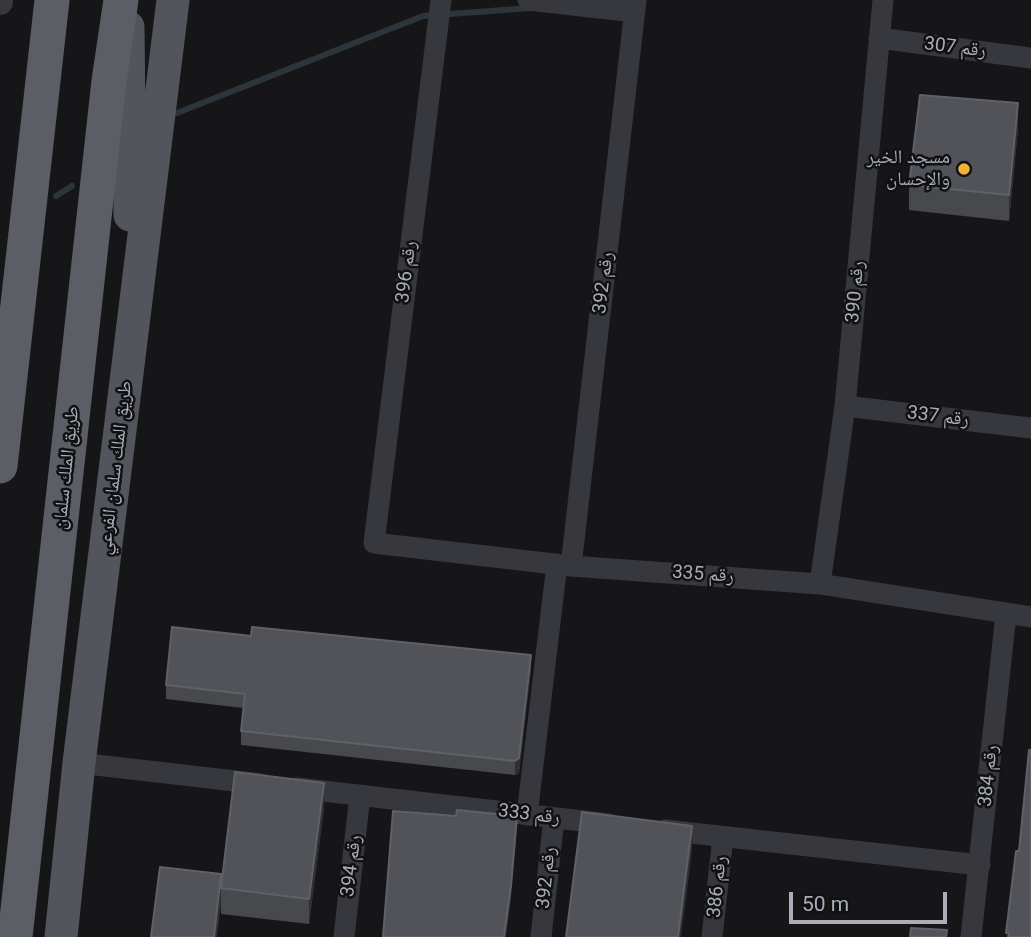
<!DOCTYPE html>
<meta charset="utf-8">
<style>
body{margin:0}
#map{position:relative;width:1031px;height:937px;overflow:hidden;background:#161618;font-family:Roboto,sans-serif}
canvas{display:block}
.scale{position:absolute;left:789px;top:892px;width:158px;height:32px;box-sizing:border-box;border:4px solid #a8adb8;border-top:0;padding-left:9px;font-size:21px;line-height:24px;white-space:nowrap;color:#a8adb8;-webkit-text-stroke:5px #111113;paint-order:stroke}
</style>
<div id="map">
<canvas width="1031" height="937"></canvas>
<div class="scale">50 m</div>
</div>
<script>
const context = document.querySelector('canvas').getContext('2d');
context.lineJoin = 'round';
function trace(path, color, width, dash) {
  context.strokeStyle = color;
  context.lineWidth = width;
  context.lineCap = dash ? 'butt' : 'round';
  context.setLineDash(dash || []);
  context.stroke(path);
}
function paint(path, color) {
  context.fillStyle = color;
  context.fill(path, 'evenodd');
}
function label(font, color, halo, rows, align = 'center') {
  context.font = font + ' Roboto,"Noto Naskh Arabic",sans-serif';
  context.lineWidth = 5;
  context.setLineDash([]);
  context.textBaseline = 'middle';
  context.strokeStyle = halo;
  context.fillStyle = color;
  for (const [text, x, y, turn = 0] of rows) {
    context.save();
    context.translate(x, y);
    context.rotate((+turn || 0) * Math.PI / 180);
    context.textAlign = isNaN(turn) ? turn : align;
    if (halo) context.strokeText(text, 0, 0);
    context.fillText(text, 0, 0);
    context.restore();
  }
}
trace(new Path2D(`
 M 177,113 L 423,16 L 531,8
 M 56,196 L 72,186`), '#2c353c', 6);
trace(new Path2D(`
 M 441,0 L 374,543 L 571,566 L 820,584 L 1031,617
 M 528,0 L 635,12
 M 879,38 L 1031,58
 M 845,406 L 1031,428
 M 571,566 L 636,0
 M 820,584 L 845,406 L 883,0
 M 79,763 L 261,784
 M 297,788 L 609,824
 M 527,815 L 557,564
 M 665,830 L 980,865
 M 344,937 L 360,795
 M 541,937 L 554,818
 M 712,937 L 723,837
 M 971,937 L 1006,614`), '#37383d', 21);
trace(new Path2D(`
 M 0,2 L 0,0`), '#37383d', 26);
trace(new Path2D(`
 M 128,27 L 130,215
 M 61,937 L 79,763 L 173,0`), '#53555c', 33);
trace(new Path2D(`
 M 0,466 L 52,0
 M 15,937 L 109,81 L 121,0`), '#5b5e65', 35);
paint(new Path2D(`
 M 1018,129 L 1009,221 L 909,210 L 909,185 Z
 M 251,636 L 531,669 L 519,773 L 515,775 L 241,745 L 241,731 L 243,708 L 166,699 L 166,685 Z
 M 324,808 L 309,924 L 221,914 L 221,904 L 151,937 L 221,884 Z`), '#47494d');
paint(new Path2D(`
 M 1018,103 L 1018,129 L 1009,221 L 1009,195 Z
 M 531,655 L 531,669 L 519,773 L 515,775 L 515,761 Z
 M 324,783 L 324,808 L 309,924 L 309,899 Z
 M 517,816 L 517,829 L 511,898 L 506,937 L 504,937 Z
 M 692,826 L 692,851 L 681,937 L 678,937 Z
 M 221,874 L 221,904 L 217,937 L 214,937 Z`), '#2f3033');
const building = new Path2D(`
 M 920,95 L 1018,103 L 1009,195 L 909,185 Z
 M 172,627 L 251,636 L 252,627 L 531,655 L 519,758 L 515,761 L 241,731 L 245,694 L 166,685 Z
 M 1029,750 L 1031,750 L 1031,937 L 1008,937 L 1009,933 L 1006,933 L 1016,851 L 1019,851 Z
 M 235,772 L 324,783 L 309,899 L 221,888 Z
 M 457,810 L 517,816 L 511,885 L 504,937 L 383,937 L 393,811 L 456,816 Z
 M 582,812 L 692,826 L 678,937 L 566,937 Z
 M 160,867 L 221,874 L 214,937 L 151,937 Z
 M 911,928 L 947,930 L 946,937 L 910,937 Z`);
paint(building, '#525359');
trace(building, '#5f6168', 2);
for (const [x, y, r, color] of [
 [964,169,7,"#f2b134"]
]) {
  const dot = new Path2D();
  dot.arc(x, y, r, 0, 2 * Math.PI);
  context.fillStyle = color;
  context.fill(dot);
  trace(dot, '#111113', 2.5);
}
label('19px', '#a8adb8', '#111113', [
 ["رقم 307",955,48,7],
 ["رقم 396",407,272,-83],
 ["رقم 392",604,283,-83],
 ["رقم 390",856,292,-85],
 ["رقم 337",938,417,7],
 ["طريق الملك سلمان",67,468,-84],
 ["طريق الملك سلمان الفرعي",116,468,-83],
 ["رقم 335",703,575,4],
 ["رقم 384",989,776,-84],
 ["رقم 333",529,815,7],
 ["رقم 394",352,866,-83],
 ["رقم 392",547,878,-84],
 ["رقم 386",718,887,-84]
]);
label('19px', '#a8adb8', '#111113', [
 ["مسجد الخير",950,158],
 ["والإحسان",950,180]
], 'right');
</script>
